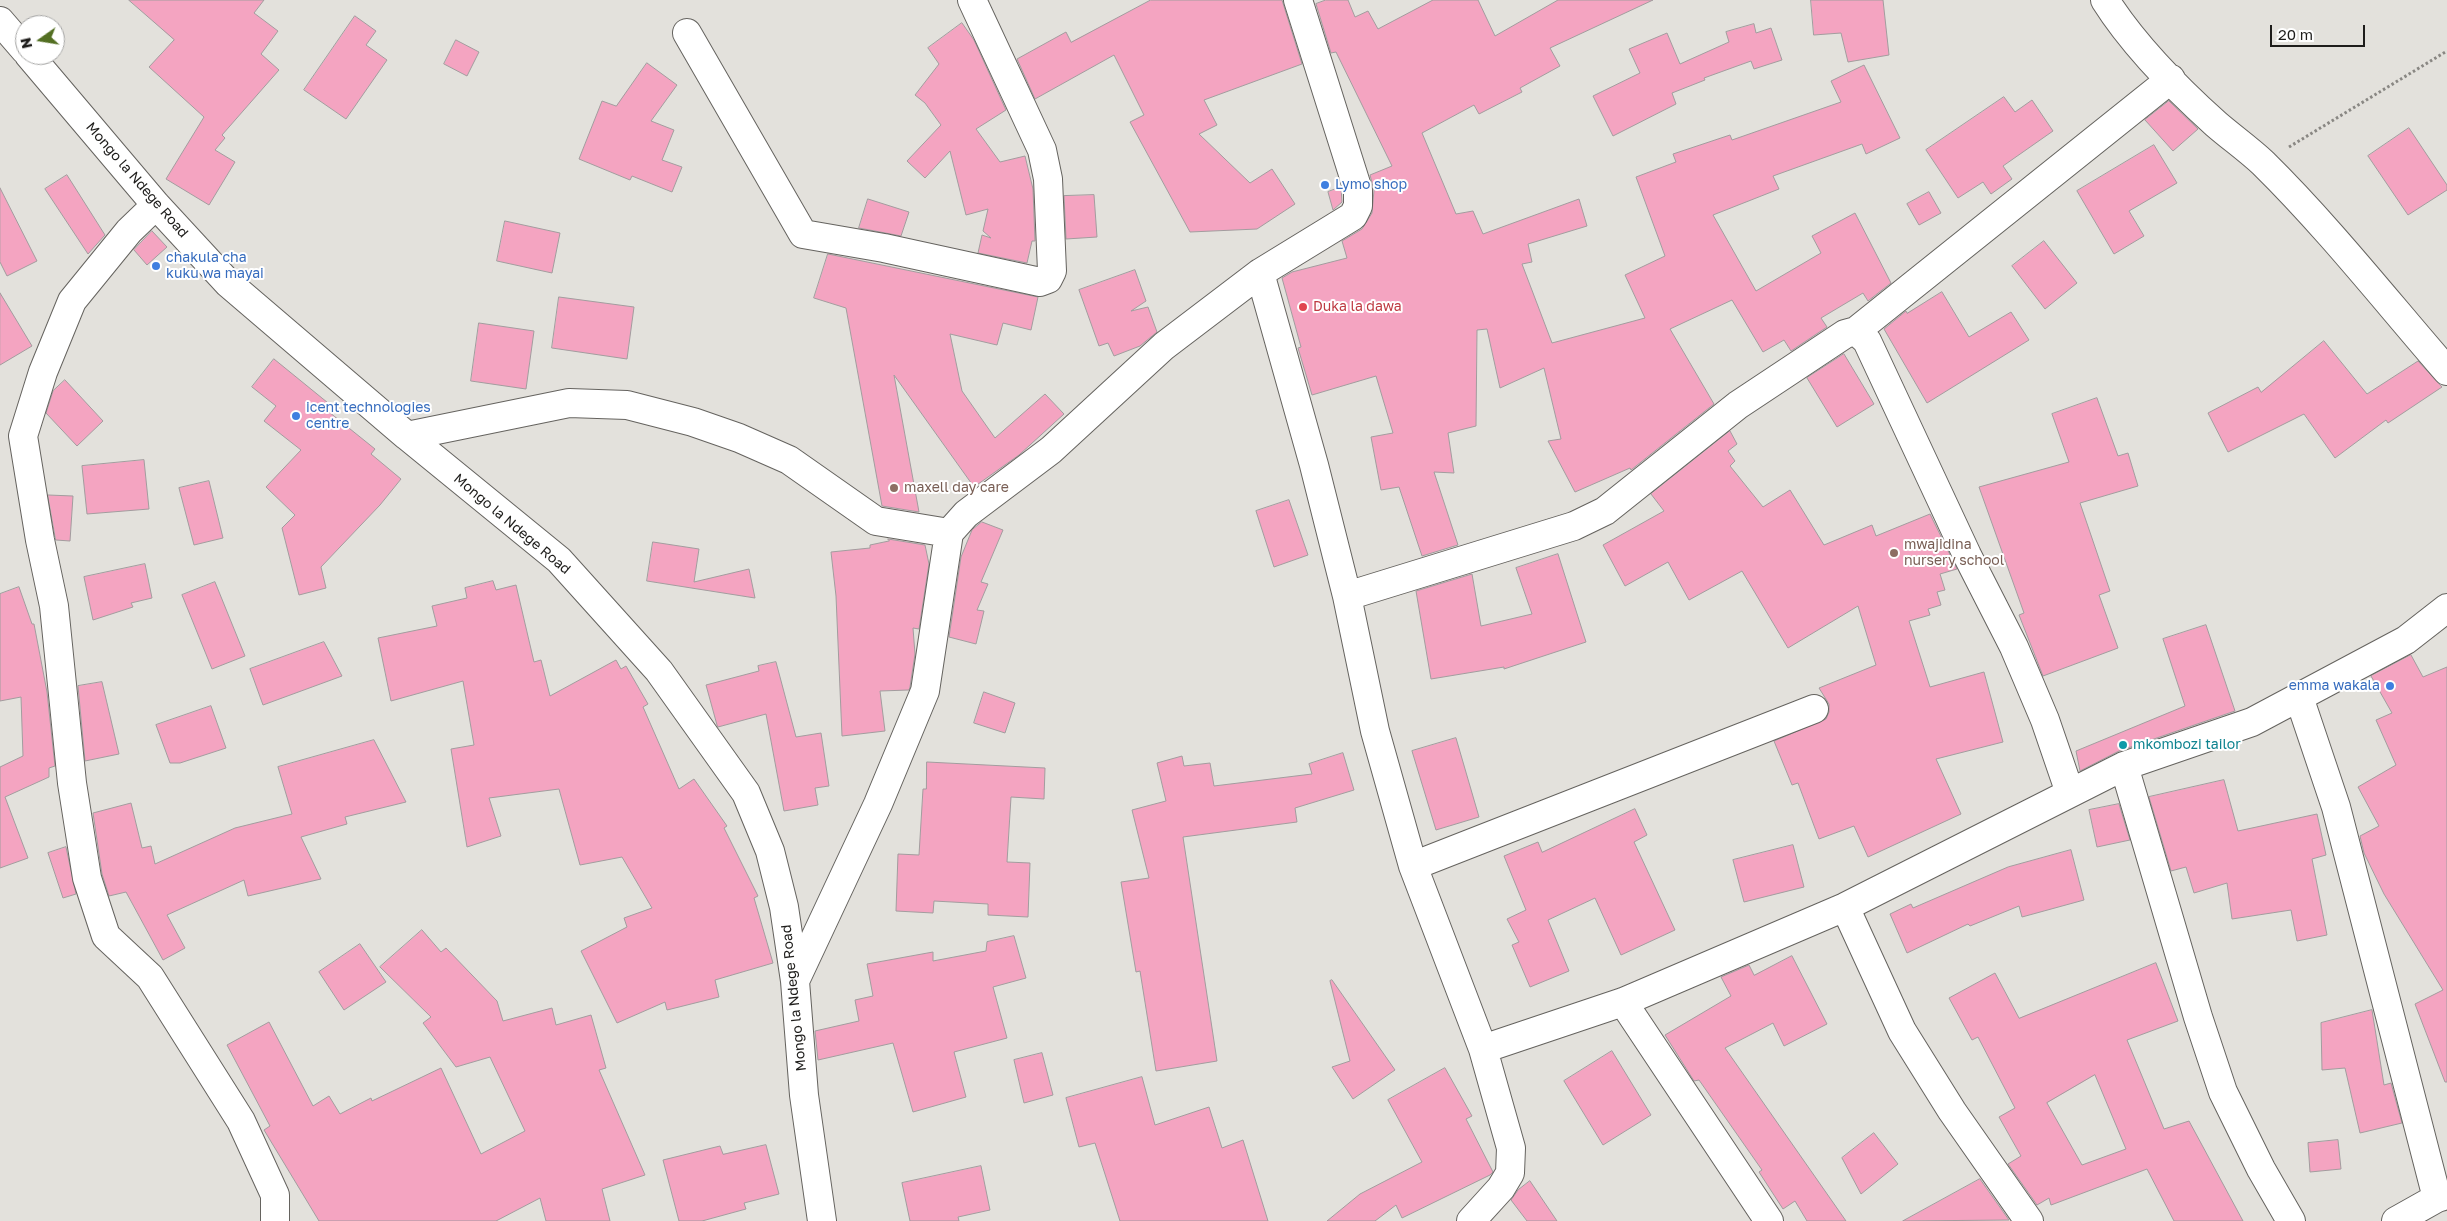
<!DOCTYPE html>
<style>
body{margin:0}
#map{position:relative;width:2447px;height:1221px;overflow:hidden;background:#e3e1dc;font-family:"Golos Text",sans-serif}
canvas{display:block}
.north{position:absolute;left:15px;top:15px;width:50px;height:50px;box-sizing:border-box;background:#fff;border:1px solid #a5a5a4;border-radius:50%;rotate:257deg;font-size:14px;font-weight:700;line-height:20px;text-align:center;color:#1e1d1b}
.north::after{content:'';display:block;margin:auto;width:18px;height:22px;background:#536f22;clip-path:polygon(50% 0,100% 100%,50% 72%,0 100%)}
.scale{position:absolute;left:2270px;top:25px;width:95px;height:22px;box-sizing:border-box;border:2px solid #1e1d1b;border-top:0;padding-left:6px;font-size:15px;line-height:18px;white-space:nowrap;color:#1e1d1b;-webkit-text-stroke:4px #fff;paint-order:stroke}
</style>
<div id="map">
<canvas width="2447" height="1221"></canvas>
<div class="north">N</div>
<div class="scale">20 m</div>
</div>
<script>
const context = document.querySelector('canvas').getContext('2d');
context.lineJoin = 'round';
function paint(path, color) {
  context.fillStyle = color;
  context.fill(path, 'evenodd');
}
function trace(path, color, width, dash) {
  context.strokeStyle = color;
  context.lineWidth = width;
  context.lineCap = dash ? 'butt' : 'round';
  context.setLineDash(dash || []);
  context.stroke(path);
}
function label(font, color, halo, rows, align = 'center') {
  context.font = font + ' "Golos Text",sans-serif';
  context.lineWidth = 4;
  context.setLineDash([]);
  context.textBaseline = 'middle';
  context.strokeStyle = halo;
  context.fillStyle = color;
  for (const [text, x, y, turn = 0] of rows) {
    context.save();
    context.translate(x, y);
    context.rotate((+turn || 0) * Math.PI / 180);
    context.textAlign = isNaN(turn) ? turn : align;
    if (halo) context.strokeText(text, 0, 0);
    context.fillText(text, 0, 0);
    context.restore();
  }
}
const building = new Path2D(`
 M 129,0 L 264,0 L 254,13 L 278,31 L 261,54 L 279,70 L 222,135 L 225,138 L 215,150 L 235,162 L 209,205 L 166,179 L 204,117 L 149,67 L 174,40 Z
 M 1151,0 L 1282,0 L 1302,64 L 1204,100 L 1217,125 L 1199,134 L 1250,183 L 1272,169 L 1295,204 L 1257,229 L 1190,232 L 1130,122 L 1144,115 L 1114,55 L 1035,99 L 1017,59 L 1066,32 L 1071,42 Z
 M 1326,0 L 1348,0 L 1355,17 L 1368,11 L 1378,29 L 1433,0 L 1478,0 L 1495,36 L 1558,0 L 1653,0 L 1550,48 L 1560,66 L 1520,88 L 1522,92 L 1479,114 L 1474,105 L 1422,133 L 1456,214 L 1473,211 L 1483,234 L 1579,199 L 1587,226 L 1528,244 L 1532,262 L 1522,264 L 1552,343 L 1645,318 L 1625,275 L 1665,256 L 1636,177 L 1676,162 L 1673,154 L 1730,135 L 1732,140 L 1841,102 L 1831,81 L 1864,65 L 1900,138 L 1866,154 L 1862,144 L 1773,176 L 1779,189 L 1713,215 L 1756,291 L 1821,253 L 1812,236 L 1855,213 L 1891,283 L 1868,301 L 1863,293 L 1821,318 L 1827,327 L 1791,351 L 1784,340 L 1763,352 L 1732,300 L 1670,329 L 1714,404 L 1631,470 L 1630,468 L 1575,492 L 1548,441 L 1561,439 L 1544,368 L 1500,388 L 1487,329 L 1477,330 L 1476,426 L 1448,433 L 1454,473 L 1434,472 L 1458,545 L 1422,556 L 1399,487 L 1381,490 L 1371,437 L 1393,433 L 1376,376 L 1312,395 L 1298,348 L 1301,347 L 1282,278 L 1292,272 L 1347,258 L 1342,241 L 1362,229 L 1372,213 L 1374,190 L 1370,175 L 1392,166 L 1336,52 L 1331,53 L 1316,4 Z
 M 1811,0 L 1883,0 L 1889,55 L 1848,62 L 1841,33 L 1814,35 Z
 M 355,16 L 376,31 L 366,45 L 387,60 L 346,119 L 304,90 Z
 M 962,23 L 974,40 L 1006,110 L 976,129 L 1000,162 L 1025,156 L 1033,189 L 1035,241 L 1032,241 L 1027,263 L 978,253 L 982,235 L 991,238 L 983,231 L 988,209 L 966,215 L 950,151 L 925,178 L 907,161 L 941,125 L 925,103 L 915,95 L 939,64 L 928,48 Z
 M 1754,24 L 1756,33 L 1771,28 L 1782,60 L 1754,69 L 1751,61 L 1704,78 L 1705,80 L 1672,93 L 1676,104 L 1613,136 L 1593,96 L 1640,73 L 1629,49 L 1667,33 L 1680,64 L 1729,42 L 1726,32 Z
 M 456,40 L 479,52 L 467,76 L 444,64 Z
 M 647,63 L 677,85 L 651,121 L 674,130 L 662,160 L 682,167 L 672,192 L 632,176 L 630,180 L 579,159 L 602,101 L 616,106 Z
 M 2004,97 L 2015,112 L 2032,100 L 2053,131 L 2003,166 L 2012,179 L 1991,194 L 1983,182 L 1958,198 L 1926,150 Z
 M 2169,101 L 2198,129 L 2173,151 L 2145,120 Z
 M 2409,128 L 2447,185 L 2447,190 L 2408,215 L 2368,156 Z
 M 2154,145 L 2177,183 L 2129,211 L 2144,236 L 2114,254 L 2077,191 Z
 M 67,175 L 105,235 L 88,254 L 45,189 Z
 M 1341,187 L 1342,202 L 1333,210 L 1328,192 Z
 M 0,188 L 37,261 L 7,276 L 0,262 Z
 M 1929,192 L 1941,213 L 1919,225 L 1907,204 Z
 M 1094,195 L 1097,237 L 1066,239 L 1064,196 Z
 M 868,199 L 909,212 L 901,236 L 859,228 Z
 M 505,221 L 560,233 L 552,273 L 497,261 Z
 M 152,231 L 167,247 L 147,265 L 134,250 Z
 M 2044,241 L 2077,283 L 2045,309 L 2012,266 Z
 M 828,254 L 1038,297 L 1031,330 L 1003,323 L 997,345 L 950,334 L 962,391 L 995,438 L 1045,394 L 1064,414 L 1019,455 L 974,487 L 894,375 L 919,512 L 882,506 L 846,308 L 814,298 Z
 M 1135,270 L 1146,301 L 1131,311 L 1148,307 L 1157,332 L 1140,346 L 1114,356 L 1108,343 L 1099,346 L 1079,290 Z
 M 1942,292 L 1969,337 L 2011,312 L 2029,340 L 1927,403 L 1884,329 L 1906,311 L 1907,313 Z
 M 0,293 L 32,346 L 0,365 Z
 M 559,297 L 634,307 L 627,359 L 552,348 Z
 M 479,323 L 534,331 L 526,389 L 471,381 Z
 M 2324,341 L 2367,394 L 2418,361 L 2442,387 L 2388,423 L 2386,420 L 2335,458 L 2304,414 L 2228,452 L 2208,413 L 2258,387 L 2261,392 Z
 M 1844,354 L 1874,404 L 1837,427 L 1807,378 Z
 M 274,359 L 333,407 L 329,412 L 375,449 L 371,454 L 401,479 L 380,505 L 321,567 L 326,588 L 299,595 L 282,528 L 295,515 L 266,487 L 301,450 L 264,421 L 276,406 L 252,387 Z
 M 65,380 L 103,421 L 77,446 L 46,413 L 53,391 Z
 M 2097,398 L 2118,456 L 2128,453 L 2138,486 L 2080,503 L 2110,591 L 2099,595 L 2118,648 L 2043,676 L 2019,615 L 2024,613 L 1979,487 L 2069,462 L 2052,414 Z
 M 1730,431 L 1737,444 L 1728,451 L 1735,461 L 1730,466 L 1763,507 L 1790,490 L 1824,545 L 1872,525 L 1876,536 L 1930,514 L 1957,569 L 1940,574 L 1945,590 L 1937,592 L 1941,605 L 1928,609 L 1930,615 L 1909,621 L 1930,687 L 1984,672 L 2003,742 L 1936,759 L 1961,814 L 1868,857 L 1854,826 L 1819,839 L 1798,783 L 1792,785 L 1774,741 L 1826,719 L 1829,712 L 1829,704 L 1819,688 L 1876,665 L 1858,606 L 1788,648 L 1742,571 L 1689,600 L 1668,562 L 1625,586 L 1603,545 L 1664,511 L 1651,494 Z
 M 144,460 L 149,509 L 87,514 L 82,466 Z
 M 209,481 L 223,538 L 194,545 L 179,488 Z
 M 48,495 L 73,496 L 70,541 L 56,540 Z
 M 1289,500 L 1308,555 L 1274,567 L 1256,511 Z
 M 982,522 L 1003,530 L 981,582 L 988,584 L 977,610 L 984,611 L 976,644 L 949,637 L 961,557 L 972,530 Z
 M 888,539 L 925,545 L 929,564 L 919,629 L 913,628 L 915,654 L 910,687 L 909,690 L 880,691 L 885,731 L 842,736 L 836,596 L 831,552 L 870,548 L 870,545 L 889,541 Z
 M 653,542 L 699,549 L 694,582 L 749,569 L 755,598 L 647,581 Z
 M 1558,554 L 1586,642 L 1504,669 L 1504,667 L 1431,679 L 1416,591 L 1472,574 L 1481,626 L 1532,614 L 1516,568 Z
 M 145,564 L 152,598 L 131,603 L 133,607 L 93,620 L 84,577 Z
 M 493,581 L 496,590 L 516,585 L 534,662 L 541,660 L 550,696 L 616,660 L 621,669 L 626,666 L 648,704 L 643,707 L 679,789 L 694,779 L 727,826 L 724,828 L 758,896 L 754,898 L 773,963 L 715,980 L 719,997 L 667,1010 L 665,1002 L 617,1023 L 581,951 L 627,927 L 624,918 L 652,908 L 622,857 L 580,865 L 559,789 L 489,798 L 501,836 L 467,847 L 451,749 L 474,745 L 463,681 L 391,701 L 378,638 L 437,626 L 432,606 L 467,598 L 465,588 Z
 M 215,582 L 245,656 L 212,669 L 182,595 Z
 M 19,587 L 32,624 L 34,624 L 47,692 L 55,766 L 49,768 L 49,777 L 5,797 L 28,858 L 0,868 L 0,767 L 23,756 L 21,697 L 0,701 L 0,594 Z
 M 2206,625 L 2235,711 L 2119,751 L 2080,771 L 2076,751 L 2185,706 L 2163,639 Z
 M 324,642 L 342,676 L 263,705 L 250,669 Z
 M 2411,655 L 2423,677 L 2447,667 L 2447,1082 L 2445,1082 L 2415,1004 L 2443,990 L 2384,894 L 2364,853 L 2360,836 L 2379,826 L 2358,787 L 2396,765 L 2376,720 L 2392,713 L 2371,676 Z
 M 776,662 L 796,737 L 821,733 L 829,786 L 815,788 L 818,805 L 784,811 L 766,714 L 718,727 L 717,725 L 706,685 L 759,671 L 758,666 Z
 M 102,682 L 119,754 L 85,761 L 78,686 Z
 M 984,692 L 1015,703 L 1005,733 L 974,723 Z
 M 211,706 L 226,748 L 180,763 L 170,763 L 156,725 Z
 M 1456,738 L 1479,817 L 1436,830 L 1412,751 Z
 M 374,740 L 406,802 L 345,817 L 347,824 L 301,837 L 321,879 L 248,896 L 244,880 L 167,915 L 185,948 L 163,960 L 126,892 L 109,896 L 102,874 L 93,813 L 131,803 L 142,848 L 151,846 L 155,864 L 235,828 L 292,814 L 278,767 Z
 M 1343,753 L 1354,790 L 1295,808 L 1297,822 L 1183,837 L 1217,1061 L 1156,1071 L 1140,971 L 1136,972 L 1121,882 L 1149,878 L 1132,810 L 1166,801 L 1157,763 L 1182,756 L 1184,766 L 1210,763 L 1214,786 L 1312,774 L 1309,764 Z
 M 927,762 L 1045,768 L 1044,799 L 1011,797 L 1007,862 L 1030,863 L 1028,917 L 988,915 L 988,904 L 934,901 L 933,913 L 896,911 L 898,854 L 919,855 L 923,789 L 926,789 Z
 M 2224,780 L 2238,831 L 2317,814 L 2326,855 L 2312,859 L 2327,935 L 2297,941 L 2291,910 L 2232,919 L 2227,883 L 2194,893 L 2186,867 L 2171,871 L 2149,797 Z
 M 2119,804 L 2130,840 L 2097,847 L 2089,810 Z
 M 1635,809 L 1647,835 L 1634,842 L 1675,930 L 1621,955 L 1595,898 L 1548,920 L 1569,971 L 1530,987 L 1512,945 L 1519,942 L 1507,919 L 1526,910 L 1504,856 L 1538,842 L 1542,852 Z
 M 1793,845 L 1804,887 L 1744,902 L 1733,860 Z
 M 66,847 L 76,894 L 63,898 L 48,853 Z
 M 2071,850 L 2084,900 L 2022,917 L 2019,906 L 1970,926 L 1968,924 L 1907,953 L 1890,914 L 1911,904 L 1913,908 L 2008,867 Z
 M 422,930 L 441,952 L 446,948 L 497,1001 L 503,1021 L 552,1008 L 556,1025 L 591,1015 L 606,1068 L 599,1070 L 645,1175 L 602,1189 L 610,1221 L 546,1221 L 540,1198 L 496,1221 L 319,1221 L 264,1130 L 270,1126 L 227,1045 L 269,1022 L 313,1106 L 329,1096 L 340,1114 L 371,1098 L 372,1101 L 441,1068 L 481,1154 L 525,1131 L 490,1057 L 456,1067 L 423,1023 L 431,1017 L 380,967 Z
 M 1014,936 L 1026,978 L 993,987 L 1007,1038 L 954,1052 L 966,1097 L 913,1112 L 893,1043 L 818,1060 L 815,1031 L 859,1021 L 855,1000 L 873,996 L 867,964 L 933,952 L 933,961 L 986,951 L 987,942 Z
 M 360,944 L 386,982 L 344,1010 L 319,972 Z
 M 1792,956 L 1827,1024 L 1784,1046 L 1773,1023 L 1725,1048 L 1846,1221 L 1807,1221 L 1795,1201 L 1783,1209 L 1759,1172 L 1762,1170 L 1699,1080 L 1694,1081 L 1665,1035 L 1731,996 L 1721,977 L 1749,965 L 1754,975 Z
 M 2156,963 L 2178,1021 L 2127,1040 L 2164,1129 L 2189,1121 L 2243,1221 L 2174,1221 L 2147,1169 L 2051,1205 L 2049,1198 L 2037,1205 L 2008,1164 L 2021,1156 L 1999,1117 L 2015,1108 L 1978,1037 L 1972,1040 L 1949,998 L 1995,973 L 2019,1018 ZM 2095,1075 L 2126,1149 L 2082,1165 L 2047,1103 Z
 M 1332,980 L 1395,1070 L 1353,1099 L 1332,1067 L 1350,1061 L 1330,981 Z
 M 2372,1010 L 2384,1085 L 2391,1083 L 2402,1123 L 2360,1133 L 2345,1068 L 2322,1070 L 2321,1023 Z
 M 1612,1051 L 1651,1115 L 1603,1145 L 1564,1081 Z
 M 1042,1053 L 1053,1095 L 1024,1103 L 1014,1060 Z
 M 1445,1068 L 1472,1116 L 1466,1119 L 1493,1172 L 1490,1175 L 1402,1218 L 1396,1205 L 1375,1221 L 1327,1221 L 1360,1194 L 1422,1162 L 1388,1100 Z
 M 1142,1077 L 1155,1125 L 1209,1107 L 1222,1148 L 1243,1140 L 1268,1221 L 1120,1221 L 1095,1143 L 1079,1147 L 1066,1098 Z
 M 1874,1133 L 1898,1164 L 1861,1194 L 1842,1158 Z
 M 2338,1140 L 2341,1169 L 2310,1172 L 2308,1143 Z
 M 766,1145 L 779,1194 L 744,1203 L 746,1209 L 702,1221 L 679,1221 L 663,1160 L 720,1146 L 723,1154 Z
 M 981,1166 L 990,1210 L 958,1217 L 959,1221 L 910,1221 L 902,1183 Z
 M 1980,1179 L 2009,1220 L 1903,1221 Z
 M 1530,1181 L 1557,1221 L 1527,1221 L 1511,1200 L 1518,1190 Z`);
paint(building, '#f4a4c1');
trace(building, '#a29c9e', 1);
const minor = new Path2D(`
 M 2105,0 C 2134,46 2176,88 2216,124 C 2231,137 2248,149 2263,163 C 2328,227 2387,302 2447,371
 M 0,21 L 25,50
 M 687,33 L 803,234 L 884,248 L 1040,282 L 1048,279 L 1052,271 L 1048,179 L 1042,150 L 972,0
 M 29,55 L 156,205 L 228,283 L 407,436 L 559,560 L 659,671 L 746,793 L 770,851 L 784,907 L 795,981 L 804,1095 L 822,1221
 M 156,205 L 129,231 L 72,301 L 43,372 L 23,436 L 40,540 L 54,606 L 72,783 L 87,878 L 106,936 L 150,977 L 241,1121 L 275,1195 L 275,1221
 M 1260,273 L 1314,465 L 1347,596 L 1375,731 L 1413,866 L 1483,1049 L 1511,1148 L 1510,1173 L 1501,1188 L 1471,1221
 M 1856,331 L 2171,79
 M 407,436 L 569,403 L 627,405 L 693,422 L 739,438 L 789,460 L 876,521 L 949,533
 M 1347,596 L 1574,526 L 1605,511 L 1738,405 L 1845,334 L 1856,331 L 1867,341 L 1967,555 L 2014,647 L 2045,720 L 2070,793
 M 2299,697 L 2336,807 L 2437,1198
 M 2124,766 L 2198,1017 L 2223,1092 L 2261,1169 L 2291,1221
 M 1413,866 L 1814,709
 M 1845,907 L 1902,1031 L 1952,1111 L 2029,1221
 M 795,981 L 878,804 L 925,691 L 949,533 L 966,514 L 1051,450 L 1164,346 L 1260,273 L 1353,216 L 1358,206 L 1358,190 L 1298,0
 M 1623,1002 L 1769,1221
 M 1483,1049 L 1623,1002 L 1845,907 L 2124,766 L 2252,722 L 2406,640 L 2447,608
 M 2396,1221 L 2437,1198 L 2447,1195`);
trace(minor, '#65635f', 30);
trace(new Path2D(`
 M 2289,147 L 2447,51`), '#898783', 3, [2.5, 2.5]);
trace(minor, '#fff', 28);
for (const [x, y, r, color] of [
 [1325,185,5,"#3f7fe0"],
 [156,266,5,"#3f7fe0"],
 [1303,307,5,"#e0444e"],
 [296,416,5,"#3f7fe0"],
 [894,488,5,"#8d6e63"],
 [1894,553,5,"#8d6e63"],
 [2390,686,5,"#3f7fe0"],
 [2123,745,5,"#0f9aa8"]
]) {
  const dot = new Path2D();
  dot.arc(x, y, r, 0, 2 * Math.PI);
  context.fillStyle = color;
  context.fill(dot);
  trace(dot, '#fff', 2);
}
label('14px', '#1e1d1b', '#fff', [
 ["Mongo la Ndege Road",137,180,49],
 ["Mongo la Ndege Road",512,524,40],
 ["Mongo la Ndege Road",794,998,-96]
]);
label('14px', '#366cbe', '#fff', [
 ["Lymo shop",1335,185],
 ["chakula cha",166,258],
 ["kuku wa mayai",166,274],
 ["icent technologies",306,408],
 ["centre",306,424],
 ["emma wakala",2380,686,"right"]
], 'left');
label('14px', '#be3a42', '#fff', [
 ["Duka la dawa",1313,307]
], 'left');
label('14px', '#785e54', '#fff', [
 ["maxell day care",904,488],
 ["mwajidina",1904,545],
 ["nursery school",1904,561]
], 'left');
label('14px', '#0d838f', '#fff', [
 ["mkombozi tailor",2133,745]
], 'left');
</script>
